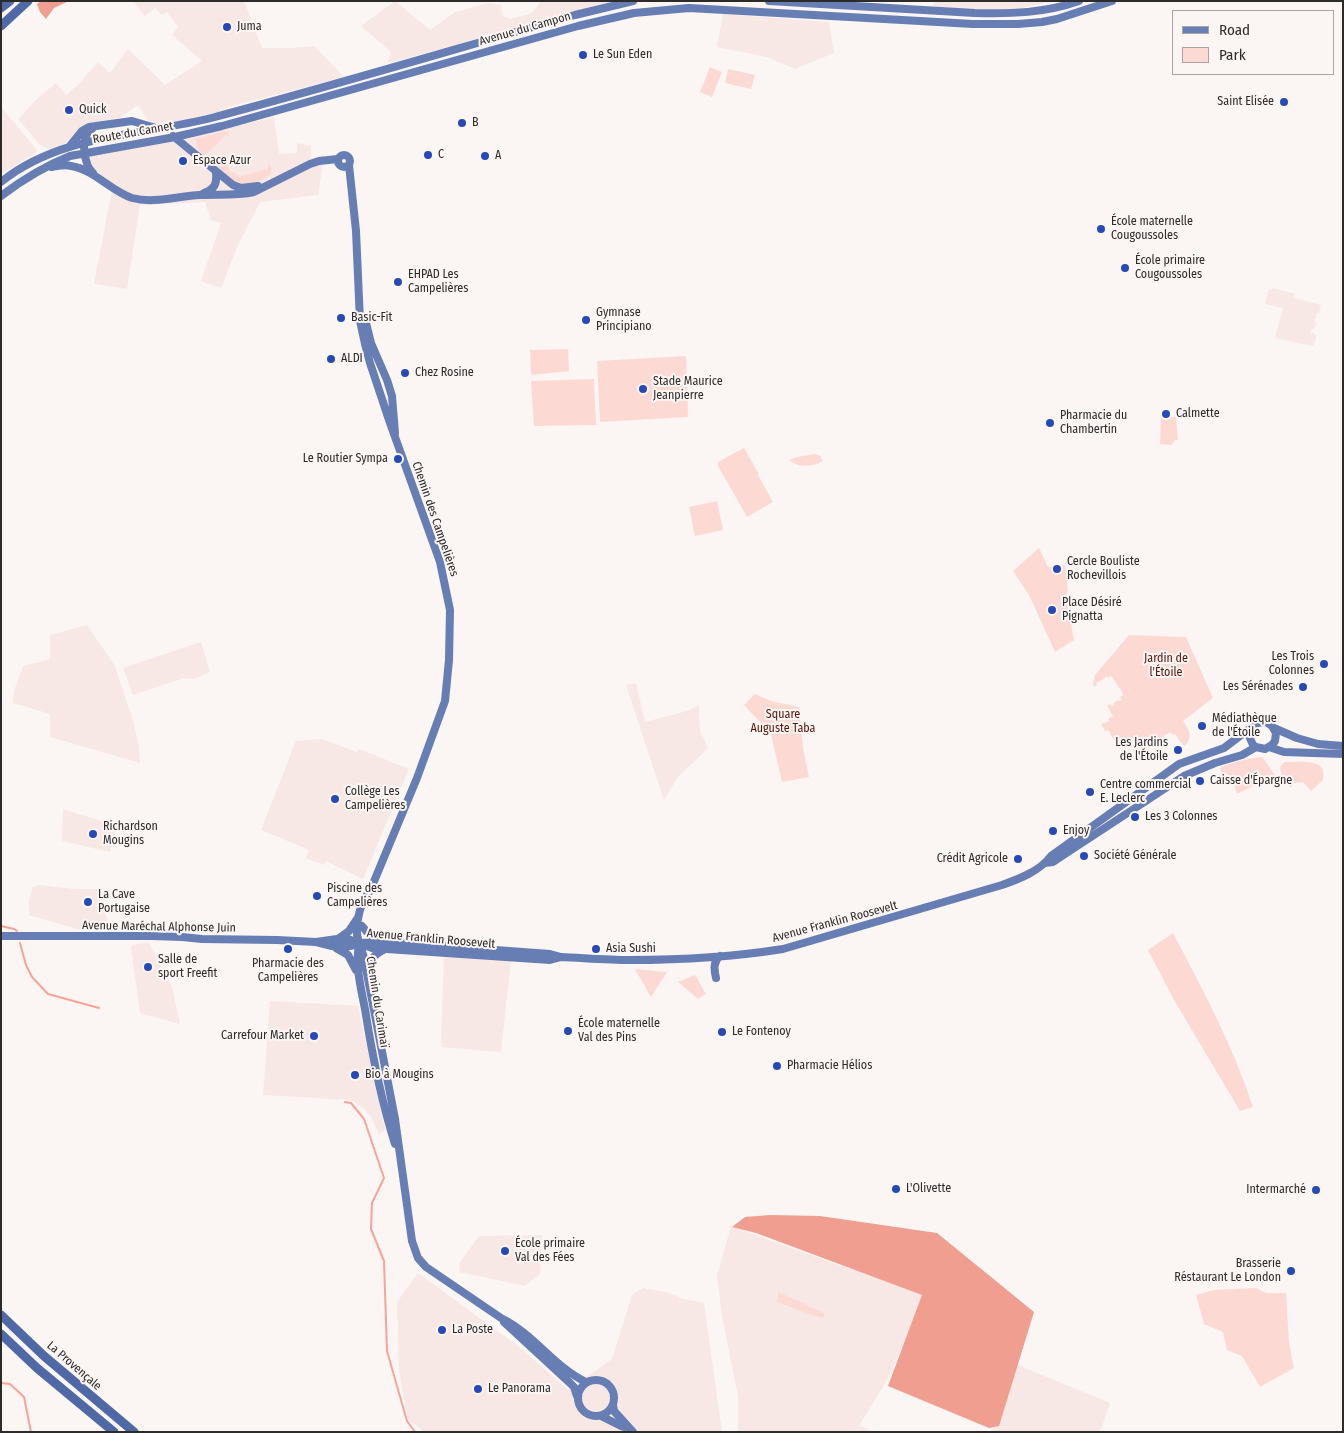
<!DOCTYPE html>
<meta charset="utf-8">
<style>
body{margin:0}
#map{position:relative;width:1344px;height:1433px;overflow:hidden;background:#fbf5f4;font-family:"Fira Sans Condensed",sans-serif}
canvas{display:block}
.frame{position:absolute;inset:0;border:2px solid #2d2b2a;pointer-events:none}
.legend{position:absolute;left:1172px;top:10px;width:162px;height:65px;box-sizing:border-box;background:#fbf5f4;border:1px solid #a9a4a3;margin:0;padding:6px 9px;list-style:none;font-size:15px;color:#2d2b2a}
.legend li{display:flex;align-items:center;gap:10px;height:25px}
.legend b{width:25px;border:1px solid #a9a4a3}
</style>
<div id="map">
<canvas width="1344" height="1433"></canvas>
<div class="frame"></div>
<ul class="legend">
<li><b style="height:6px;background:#667eb3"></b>Road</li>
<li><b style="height:14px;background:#fcdad3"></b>Park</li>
</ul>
</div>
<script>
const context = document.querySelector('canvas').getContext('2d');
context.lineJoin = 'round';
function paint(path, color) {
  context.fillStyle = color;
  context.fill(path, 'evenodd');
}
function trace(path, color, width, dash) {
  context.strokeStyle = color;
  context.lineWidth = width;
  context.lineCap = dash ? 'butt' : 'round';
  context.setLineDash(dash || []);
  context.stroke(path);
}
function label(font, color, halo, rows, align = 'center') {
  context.font = font + ' "Fira Sans Condensed",sans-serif';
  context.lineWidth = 4;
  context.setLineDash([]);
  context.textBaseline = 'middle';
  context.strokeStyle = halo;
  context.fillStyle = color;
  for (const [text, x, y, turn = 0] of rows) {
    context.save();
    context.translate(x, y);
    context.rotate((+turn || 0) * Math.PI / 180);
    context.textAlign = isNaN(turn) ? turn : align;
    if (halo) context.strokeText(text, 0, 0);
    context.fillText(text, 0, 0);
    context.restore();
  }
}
paint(new Path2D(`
 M 133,1 L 244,1 L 262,48 L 293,48 L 314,46 L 344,77 L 228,107 L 217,113 L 196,118 L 158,125 L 150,122 L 147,119 L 138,105 L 118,119 L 88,123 L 66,143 L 51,149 L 45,148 L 39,144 L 18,119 L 39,97 L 56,83 L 66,95 L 79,84 L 98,62 L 110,73 L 128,49 L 165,85 L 202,61 L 172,35 L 178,27 L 167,12 L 162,15 L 155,8 L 145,16 Z
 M 395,1 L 430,30 L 455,12 L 489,3 L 501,5 L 502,15 L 510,19 L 532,13 L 541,1 L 617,1 L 388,63 L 391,52 L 361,26 Z
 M 935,1 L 1054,1 L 1012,10 L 1002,10 L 947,9 L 933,6 Z
 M 723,14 L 829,22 L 834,53 L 795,69 L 767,57 L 717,47 Z
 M 1,107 L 37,150 L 36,153 L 1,174 Z
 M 274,117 L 279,154 L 297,153 L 297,143 L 311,146 L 311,159 L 324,155 L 318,195 L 260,202 L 238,245 L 221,288 L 201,281 L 221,223 L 211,220 L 205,202 L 140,205 L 127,289 L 94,284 L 113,185 L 94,169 L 89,156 L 198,135 Z
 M 1274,288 L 1295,294 L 1294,298 L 1321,305 L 1319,313 L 1317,313 L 1314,322 L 1316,323 L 1314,329 L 1312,329 L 1310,332 L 1317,335 L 1313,346 L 1275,338 L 1283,308 L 1265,304 L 1268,291 Z
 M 87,625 L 115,666 L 132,717 L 138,742 L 140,763 L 50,737 L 50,714 L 13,703 L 14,691 L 23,666 L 50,659 L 50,635 Z
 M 201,642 L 210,672 L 194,679 L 184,678 L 133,695 L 123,668 Z
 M 636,683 L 645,722 L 687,711 L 699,705 L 699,717 L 700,731 L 708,748 L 677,778 L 664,800 L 626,685 Z
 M 322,739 L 357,752 L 359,749 L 409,769 L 363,879 L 326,861 L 324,865 L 306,858 L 309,850 L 261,830 L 296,741 Z
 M 63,809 L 117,826 L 110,852 L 62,841 Z
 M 39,885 L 74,889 L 98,889 L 110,929 L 81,930 L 29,915 L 29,900 L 33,887 Z
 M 149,943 L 172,987 L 180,1024 L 140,1013 L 131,947 L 137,944 Z
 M 444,955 L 511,961 L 501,1052 L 442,1047 L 441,1039 Z
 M 270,1001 L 358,1006 L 385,1130 L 379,1134 L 371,1117 L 364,1109 L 351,1100 L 263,1095 Z
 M 731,1226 L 838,1265 L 927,1292 L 887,1380 L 859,1426 L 877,1432 L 738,1432 L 738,1396 L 722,1316 L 717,1276 Z
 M 542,1235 L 540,1274 L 525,1286 L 459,1272 L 460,1262 L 479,1236 Z
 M 418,1273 L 522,1349 L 568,1390 L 612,1359 L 632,1295 L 643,1288 L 666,1292 L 680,1298 L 704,1303 L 722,1432 L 425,1432 L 408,1420 L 399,1371 L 397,1302 Z
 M 1013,1363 L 1110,1403 L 1100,1432 L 992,1432 Z`), '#f7e8e5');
paint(new Path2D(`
 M 710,67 L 722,72 L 712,97 L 700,92 Z
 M 728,69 L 755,75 L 751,89 L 725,83 Z
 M 225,131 L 229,134 L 229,137 L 226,135 L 204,156 L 197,147 L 196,139 Z
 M 225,156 L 230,173 L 235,172 L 235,174 L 240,177 L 267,169 L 270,164 C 271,167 272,168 271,172 C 267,180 246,188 238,184 C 230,180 222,172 215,166 Z
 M 568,349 L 569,371 L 531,375 L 530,350 Z
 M 686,356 L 688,417 L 600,422 L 597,361 Z
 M 594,379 L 596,425 L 534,426 L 531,381 Z
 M 1161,417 L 1176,417 L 1178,440 L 1175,440 L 1172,445 L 1160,444 Z
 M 744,448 L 759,474 L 754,477 L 758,475 L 773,502 L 747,517 L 718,466 L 718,462 Z
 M 815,454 L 821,456 L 821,458 L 823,461 C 813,467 798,468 789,460 L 797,457 Z
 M 717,501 L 723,530 L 695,536 L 689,507 Z
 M 1039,548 L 1048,567 L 1065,565 L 1068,591 L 1066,596 L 1074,640 L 1055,652 L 1029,595 L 1013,571 Z
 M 1129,635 L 1186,637 L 1213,698 L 1183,721 C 1189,729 1194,738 1184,746 L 1181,742 L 1180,742 L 1175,734 L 1173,735 L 1170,732 L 1151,745 L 1146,738 L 1137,742 L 1134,738 L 1130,739 L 1122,737 L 1114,740 L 1108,730 L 1105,731 L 1101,724 L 1109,721 L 1108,719 L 1113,716 L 1107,706 L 1110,704 L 1112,706 L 1114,705 L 1113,703 L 1119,700 L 1119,701 L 1122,700 L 1120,697 L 1123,695 L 1120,688 L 1119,688 L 1113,678 L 1111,676 L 1108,678 L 1106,676 L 1104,679 L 1096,683 L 1097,685 L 1094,687 L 1093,684 L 1095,675 Z
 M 755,694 L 771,701 L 799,707 L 803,748 L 809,777 L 782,782 L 771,734 L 744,705 Z
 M 1262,757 L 1275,775 L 1237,794 L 1232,779 L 1230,780 L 1227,773 L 1223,776 L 1220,768 C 1234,761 1247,759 1262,757 Z
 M 1284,762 C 1292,762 1317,760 1321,767 C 1324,770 1323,776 1323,780 L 1311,791 L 1303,782 L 1293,783 L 1291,788 L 1281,773 L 1280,767 Z
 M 1173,933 C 1203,990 1233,1046 1253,1107 L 1240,1111 L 1174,1000 L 1148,950 Z
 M 635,969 L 667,972 L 651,997 Z
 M 695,975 L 706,994 L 698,999 L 678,982 Z
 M 1256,1288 L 1266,1293 L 1286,1293 L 1289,1343 L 1294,1368 L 1260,1387 L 1242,1356 L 1227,1350 L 1223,1332 L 1204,1324 L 1196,1295 L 1214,1290 Z
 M 778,1292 L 808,1305 L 808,1306 L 825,1313 L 823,1318 L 812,1315 L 777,1302 Z`), '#fcdad3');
paint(new Path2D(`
 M 41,1 L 69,1 L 54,8 L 46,19 L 40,12 L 37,4 Z
 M 770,1215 L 820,1216 L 937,1233 L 1034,1312 L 999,1426 L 989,1428 L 888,1386 L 922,1295 L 756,1233 L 732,1227 L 745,1217 Z`), '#f09e8f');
trace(new Path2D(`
 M 1,926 L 14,929 L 17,931
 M 20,943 L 26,965 L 32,977 L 48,994 L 99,1008
 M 345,1102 L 351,1103 L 364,1119 L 384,1178 L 372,1203 L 371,1229 L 384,1261 L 387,1351 L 407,1421 L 415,1432
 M 1,1383 L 10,1384 L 24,1397 L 31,1432`), '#f8a496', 2);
trace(new Path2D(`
 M 769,1 L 975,13 C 1011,14 1045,13 1079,1
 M 93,128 C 91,130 88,131 87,134 C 81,144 85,166 93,173
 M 173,136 L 233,185 L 241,188 L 258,186
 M 69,147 L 82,131 L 89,127 L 132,121 L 156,128
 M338 161a6 6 0 1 1 12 0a6 6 0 1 1-12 0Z
 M 349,165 L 356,231 L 360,321 L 365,344 L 370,363 L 390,423 L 440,562 L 450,610 L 449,660 L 445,701 L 417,778 L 370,891 C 361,900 356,921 357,934 C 358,942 362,950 364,958 L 395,1119 L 412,1241 L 418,1258 L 426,1267 L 501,1318 C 534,1334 554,1367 586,1382
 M 52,167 C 58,166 65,164 71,166 C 93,169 111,191 132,198 C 154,204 178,196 200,195 C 218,194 236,196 254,192 L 310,164 L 319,161 L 338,159
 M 1,182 C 62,133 143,136 215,117 C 336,85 455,49 575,15 L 633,1
 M 204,193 C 215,189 217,184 216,172
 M 1,196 C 22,180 45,166 70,156 L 175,137 L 222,126 L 578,26 L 634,13 L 689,8 L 973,24 L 1018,24 L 1042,22 L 1057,19 L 1112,1
 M 365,319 L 371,343 L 387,380 L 392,396 L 395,433
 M 1274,728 L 1297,738 L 1318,744 L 1343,746
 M 1269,747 L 1284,752 L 1343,754
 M 1045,863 L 1053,862 L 1065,854 L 1184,776 L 1215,763 L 1242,755 L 1256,747
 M 362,926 L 367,932 L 381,940
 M 1,936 L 152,936 L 182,937 L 202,939 L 277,940 L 316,942 L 332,946 L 345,947 L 373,941 L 550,954 L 561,957
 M 338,939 L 349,931 L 357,919
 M 316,942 L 337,939 L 348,939 L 372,948 L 550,960 L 561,957 C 584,958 607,960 630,960 C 681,960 732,957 783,949 L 1002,885 C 1019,879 1040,871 1051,856 L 1179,764 L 1224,748 L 1257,723 L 1266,722 L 1272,726 L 1276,733 L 1275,741 L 1272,745 L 1265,749 L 1256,747 L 1253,745 L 1249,736 L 1251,728
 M 359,945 C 355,966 361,988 365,1009 C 372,1054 381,1100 395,1144
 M 336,948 L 348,955 L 356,970
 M 369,975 C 370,960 372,955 385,949
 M 716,978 C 714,969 713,962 720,956
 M 504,1322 L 570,1383 L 574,1387 L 577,1396
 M578 1398a18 18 0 1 1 36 0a18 18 0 1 1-36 0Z
 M 613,1405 L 614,1411 L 633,1432
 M 601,1416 L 621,1426 L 629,1428`), '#667eb3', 8);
trace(new Path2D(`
 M 1,8 L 10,1
 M 1,26 L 28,1
 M 1,1315 L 44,1356 L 134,1432
 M 1,1334 L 37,1368 L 114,1432`), '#4f69a6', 9);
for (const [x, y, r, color] of [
 [227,27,5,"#2549b8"],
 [583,55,5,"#2549b8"],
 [1284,102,5,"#2549b8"],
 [69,110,5,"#2549b8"],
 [462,123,5,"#2549b8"],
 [428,155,5,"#2549b8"],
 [485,156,5,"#2549b8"],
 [183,161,5,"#2549b8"],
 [1101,229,5,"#2549b8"],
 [1125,268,5,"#2549b8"],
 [398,282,5,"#2549b8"],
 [341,318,5,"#2549b8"],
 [586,320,5,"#2549b8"],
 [331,359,5,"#2549b8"],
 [405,373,5,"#2549b8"],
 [643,389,5,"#2549b8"],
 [1166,414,5,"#2549b8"],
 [1050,423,5,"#2549b8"],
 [398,459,5,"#2549b8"],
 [1057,569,5,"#2549b8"],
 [1052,610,5,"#2549b8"],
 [1324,664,5,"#2549b8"],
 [1303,687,5,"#2549b8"],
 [1202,726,5,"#2549b8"],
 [1178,750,5,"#2549b8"],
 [1200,781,5,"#2549b8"],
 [1090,792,5,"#2549b8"],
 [335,799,5,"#2549b8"],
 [1135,817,5,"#2549b8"],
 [1053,831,5,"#2549b8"],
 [93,834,5,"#2549b8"],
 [1084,856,5,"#2549b8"],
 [1018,859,5,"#2549b8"],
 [317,896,5,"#2549b8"],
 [88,902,5,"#2549b8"],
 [288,949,5,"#2549b8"],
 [596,949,5,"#2549b8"],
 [148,967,5,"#2549b8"],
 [568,1031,5,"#2549b8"],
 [722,1032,5,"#2549b8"],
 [314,1036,5,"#2549b8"],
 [777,1066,5,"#2549b8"],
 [355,1075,5,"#2549b8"],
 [896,1189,5,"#2549b8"],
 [1316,1190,5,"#2549b8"],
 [505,1251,5,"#2549b8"],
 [1291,1271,5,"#2549b8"],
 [442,1330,5,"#2549b8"],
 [478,1389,5,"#2549b8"]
]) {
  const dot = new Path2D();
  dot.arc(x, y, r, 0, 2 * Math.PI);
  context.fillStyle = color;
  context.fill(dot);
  trace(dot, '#fbf5f4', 2);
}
label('12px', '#2d2b2a', '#fbf5f4', [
 ["Juma",237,27],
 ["Le Sun Eden",593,55],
 ["Saint Elisée",1274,102,"right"],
 ["Quick",79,110],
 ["B",472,123],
 ["C",438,155],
 ["A",495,156],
 ["Espace Azur",193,161],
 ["École maternelle",1111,222],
 ["Cougoussoles",1111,236],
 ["École primaire",1135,261],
 ["Cougoussoles",1135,275],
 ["EHPAD Les",408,275],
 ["Campelières",408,289],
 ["Gymnase",596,313],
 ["Principiano",596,327],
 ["Basic-Fit",351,318],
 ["ALDI",341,359],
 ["Chez Rosine",415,373],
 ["Stade Maurice",653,382],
 ["Jeanpierre",653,396],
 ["Calmette",1176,414],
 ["Pharmacie du",1060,416],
 ["Chambertin",1060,430],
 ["Le Routier Sympa",388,459,"right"],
 ["Cercle Bouliste",1067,562],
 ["Rochevillois",1067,576],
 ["Place Désiré",1062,603],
 ["Pignatta",1062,617],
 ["Les Trois",1314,657,"right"],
 ["Colonnes",1314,671,"right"],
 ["Les Sérénades",1293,687,"right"],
 ["Médiathèque",1212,719],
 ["de l'Étoile",1212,733],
 ["Les Jardins",1168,743,"right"],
 ["de l'Étoile",1168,757,"right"],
 ["Caisse d'Épargne",1210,781],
 ["Centre commercial",1100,785],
 ["E. Leclerc",1100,799],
 ["Collège Les",345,792],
 ["Campelières",345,806],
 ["Les 3 Colonnes",1145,817],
 ["Richardson",103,827],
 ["Mougins",103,841],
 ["Enjoy",1063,831],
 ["Société Générale",1094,856],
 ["Crédit Agricole",1008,859,"right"],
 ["Piscine des",327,889],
 ["Campelières",327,903],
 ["La Cave",98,895],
 ["Portugaise",98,909],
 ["Asia Sushi",606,949],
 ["Salle de",158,960],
 ["sport Freefit",158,974],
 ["Pharmacie des",288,964,"center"],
 ["Campelières",288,978,"center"],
 ["École maternelle",578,1024],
 ["Val des Pins",578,1038],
 ["Le Fontenoy",732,1032],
 ["Carrefour Market",304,1036,"right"],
 ["Pharmacie Hélios",787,1066],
 ["Bio à Mougins",365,1075],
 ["L'Olivette",906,1189],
 ["Intermarché",1306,1190,"right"],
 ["École primaire",515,1244],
 ["Val des Fées",515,1258],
 ["Brasserie",1281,1264,"right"],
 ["Réstaurant Le London",1281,1278,"right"],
 ["La Poste",452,1330],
 ["Le Panorama",488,1389]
], 'left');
label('12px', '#2d2b2a', '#fbf5f4', [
 ["Avenue du Campon",525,29,-16],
 ["Route du Cannet",133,133,-10],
 ["Chemin des Campelières",435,519,71],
 ["Avenue Franklin Roosevelt",835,922,-15],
 ["Avenue Maréchal Alphonse Juin",159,927,1],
 ["Avenue Franklin Roosevelt",431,939,5],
 ["Chemin du Carimaï",377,1002,81],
 ["La Provençale",74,1366,41]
]);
label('12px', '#5b130b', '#fbf5f4', [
 ["Jardin de",1166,659],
 ["l'Étoile",1166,673],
 ["Square",783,715],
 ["Auguste Taba",783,729]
]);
</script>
